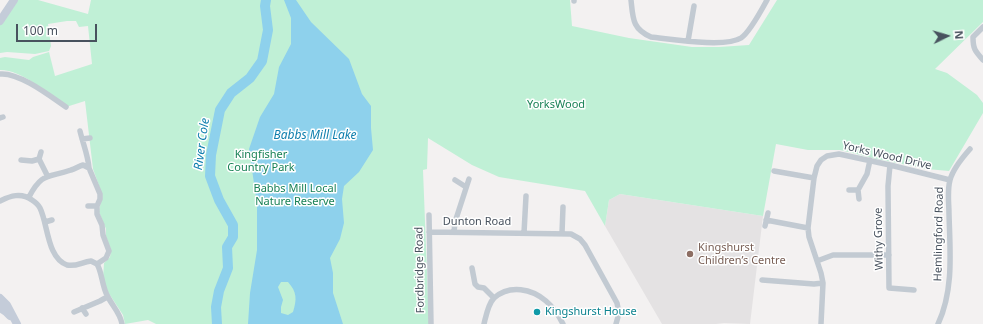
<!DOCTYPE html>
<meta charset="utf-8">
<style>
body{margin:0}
#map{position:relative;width:983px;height:324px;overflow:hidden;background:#f3f1f1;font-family:"Noto Sans",sans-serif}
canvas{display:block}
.north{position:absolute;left:927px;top:16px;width:40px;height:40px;-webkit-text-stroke:3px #fff;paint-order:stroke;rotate:85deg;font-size:11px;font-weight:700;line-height:16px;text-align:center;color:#48525e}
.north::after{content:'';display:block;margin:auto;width:14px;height:18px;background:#48525e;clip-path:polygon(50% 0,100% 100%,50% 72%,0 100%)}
.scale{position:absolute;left:16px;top:24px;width:81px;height:18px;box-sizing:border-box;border:2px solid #48525e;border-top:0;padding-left:5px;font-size:12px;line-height:14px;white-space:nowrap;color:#48525e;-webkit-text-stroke:3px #fff;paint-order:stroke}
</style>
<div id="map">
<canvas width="983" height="324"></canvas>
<div class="north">N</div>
<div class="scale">100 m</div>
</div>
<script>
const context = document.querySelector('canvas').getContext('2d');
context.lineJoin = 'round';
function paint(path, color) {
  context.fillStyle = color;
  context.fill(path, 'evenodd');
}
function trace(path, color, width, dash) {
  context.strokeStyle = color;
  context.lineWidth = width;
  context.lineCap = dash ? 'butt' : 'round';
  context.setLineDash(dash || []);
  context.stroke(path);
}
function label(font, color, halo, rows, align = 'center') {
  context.font = font + ' "Noto Sans",sans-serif';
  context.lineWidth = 3;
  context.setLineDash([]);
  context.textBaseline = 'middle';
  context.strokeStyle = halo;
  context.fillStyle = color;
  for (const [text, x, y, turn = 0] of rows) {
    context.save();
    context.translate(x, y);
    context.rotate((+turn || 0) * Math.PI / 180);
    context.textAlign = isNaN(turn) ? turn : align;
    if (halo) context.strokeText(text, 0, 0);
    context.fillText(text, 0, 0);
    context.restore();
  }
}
paint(new Path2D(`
 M 620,194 L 763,216 L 750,324 L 724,323 L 716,324 L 662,324 L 605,226 L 609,200 Z`), '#e4e2e3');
paint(new Path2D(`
 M 17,0 L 38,0 L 88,14 L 91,0 L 570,0 L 572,26 L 629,38 L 692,47 L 719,47 L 749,45 L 777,0 L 983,0 L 983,22 L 935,69 L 947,73 L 977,95 L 983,103 L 983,113 L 949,171 L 927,169 L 877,159 L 840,150 L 808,150 L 776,144 L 763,216 L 620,194 L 609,200 L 605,226 L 585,191 L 499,177 L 472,165 L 428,138 L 427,169 L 423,170 L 429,324 L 156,324 L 148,320 L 125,324 L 123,315 L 108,292 L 103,279 L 104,263 L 110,257 L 111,250 L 106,236 L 106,229 L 99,212 L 102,194 L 93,169 L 85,101 L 66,107 C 48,94 23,70 0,70 L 0,58 L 5,57 L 29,60 L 33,57 L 49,52 L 55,76 L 92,64 L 88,26 L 79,27 L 76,21 L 67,21 L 48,24 L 51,46 L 49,51 L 35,54 L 7,52 L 0,53 L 0,24 Z`), '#c0f0d6');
paint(new Path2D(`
 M 284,0 L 296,0 L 311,22 L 349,59 L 362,94 L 371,106 L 371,128 L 373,150 L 359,172 L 344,186 L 342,199 L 344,223 L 340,239 L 330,258 L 333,273 L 333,293 L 343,324 L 248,324 L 250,293 L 257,250 L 257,204 L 249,149 L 260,117 L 274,94 L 279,67 L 291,44 L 291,18 ZM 281,282 L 288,282 C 297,292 297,299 293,312 L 288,315 L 281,313 L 281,307 L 283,300 L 278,287 Z`), '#8ed1ec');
trace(new Path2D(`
 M 217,324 L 216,307 L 219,291 L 228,268 L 227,247 L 233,237 L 233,225 L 219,200 L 210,176 L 211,155 L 220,110 L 231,93 L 250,78 L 262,61 L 268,30 L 265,6 L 266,0`), '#8ed1ec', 10);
trace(new Path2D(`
 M 631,0 C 633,18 632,29 651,37 C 671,39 725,48 741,38 C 750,32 762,9 767,0
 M 574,1 L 574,0
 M 983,27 L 973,37 C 973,49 975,51 983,60
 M 688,41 L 694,6
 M 0,74 C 19,72 50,96 66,107
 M 0,118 L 3,117
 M 80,131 C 83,144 88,155 89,168
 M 82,139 L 90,138
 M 39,159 L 41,152
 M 21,160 L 32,161 L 39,159 L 47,175
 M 890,165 L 888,186 L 889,288 L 914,290
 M 774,171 L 814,178
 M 455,180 L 466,187
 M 849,190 L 858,190 L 867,174 L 870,160
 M 858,190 L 859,199
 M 29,197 C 42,172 48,178 71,170 C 75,169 79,166 83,165 L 89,168 L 100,194 L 100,199 L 97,206 L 97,214 L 102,225 L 103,235 L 109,251 L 106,258 L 97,264
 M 0,201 C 10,196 21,192 32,200 C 35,202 38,204 40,208 C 48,224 47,258 67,265 C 76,267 82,262 91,261 L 97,264 C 102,272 102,286 107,295 C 112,306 120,312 122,324
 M 88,206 L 97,206
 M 429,215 L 431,324
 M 766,220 L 808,228
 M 45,222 L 52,220
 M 765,226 L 768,213
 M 429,232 L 571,234 L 580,239 L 585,245 L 617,303 L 619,313 L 616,324
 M 454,232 L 455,222 L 469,179
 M 524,233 L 526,196
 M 562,233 L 563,207
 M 817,261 L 833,255 L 889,255
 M 472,268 L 475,284 L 478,287 L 484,288 L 494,298
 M 762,280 L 814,284 L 823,283
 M 82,308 L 86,314
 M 74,312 L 100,301 L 107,297
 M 484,324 C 486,316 488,304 494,298 C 510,284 532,289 546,301 C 553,307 559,316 563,324
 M 821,324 L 823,283 L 821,273 L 809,237 L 808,228 L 814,178 L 817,166 L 821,160 L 827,156 L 839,154 L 890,165 L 950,180
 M 938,324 C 954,290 950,251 949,214 C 949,204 947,191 950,180 C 953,169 962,158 970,149`), '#c2cad2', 5.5);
trace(new Path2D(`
 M 0,21 L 14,0
 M 0,298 L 7,305 L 17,324
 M 0,308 L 6,312 L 10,316`), '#c4ccd9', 8);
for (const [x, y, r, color] of [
 [690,254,4,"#8d6e63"],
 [537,312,4,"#0f9aa8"]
]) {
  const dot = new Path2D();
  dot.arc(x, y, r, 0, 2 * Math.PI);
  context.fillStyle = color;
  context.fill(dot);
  trace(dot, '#fff', 1.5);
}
label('11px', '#188155', '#fff', [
 ["YorksWood",556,105],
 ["Kingfisher",261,155],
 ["Country Park",261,168],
 ["Babbs Mill Local",295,189],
 ["Nature Reserve",295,202]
]);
label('11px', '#48525e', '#fff', [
 ["Yorks Wood Drive",887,156,13],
 ["Dunton Road",477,222],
 ["Hemlingford Road",939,234,-89],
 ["Withy Grove",879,239,-91],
 ["Fordbridge Road",420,270,-91]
]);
label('11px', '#785e54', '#fff', [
 ["Kingshurst",698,248],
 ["Children’s Centre",698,261]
], 'left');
label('11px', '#0d838f', '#fff', [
 ["Kingshurst House",545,312]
], 'left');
label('italic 12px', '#0d7ead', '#fff', [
 ["Babbs Mill Lake",315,136],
 ["River Cole",202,144,-82]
]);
</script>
